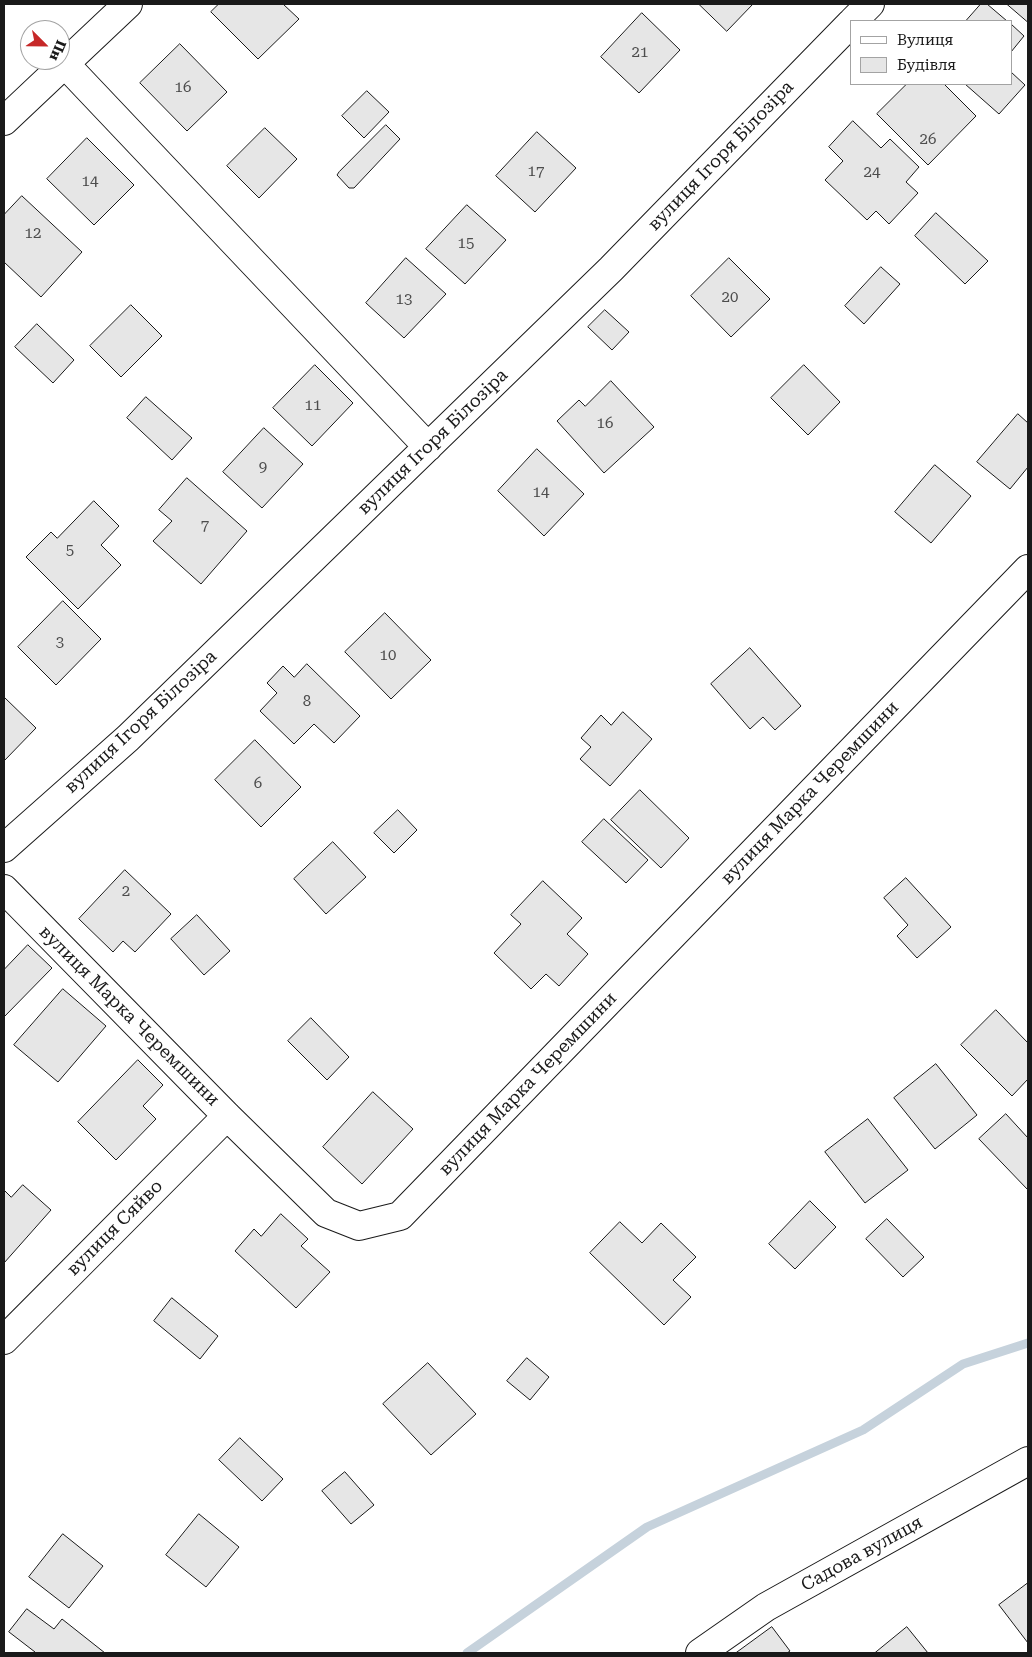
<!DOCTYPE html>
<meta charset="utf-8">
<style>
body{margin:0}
#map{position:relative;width:1032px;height:1657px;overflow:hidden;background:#fff;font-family:"Roboto Serif",serif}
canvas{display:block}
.frame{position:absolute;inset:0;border:5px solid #1a1a1a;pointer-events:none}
.legend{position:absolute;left:850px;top:20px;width:162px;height:65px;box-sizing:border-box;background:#fff;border:1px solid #a3a3a3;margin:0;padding:6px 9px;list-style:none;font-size:15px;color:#1a1a1a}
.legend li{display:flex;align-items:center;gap:10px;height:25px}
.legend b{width:25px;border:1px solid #a3a3a3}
.north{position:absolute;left:20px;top:20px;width:50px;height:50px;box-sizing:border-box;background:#fff;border:1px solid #a3a3a3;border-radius:50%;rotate:113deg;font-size:14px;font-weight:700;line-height:20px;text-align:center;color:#1a1a1a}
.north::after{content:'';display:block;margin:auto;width:18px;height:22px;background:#c62828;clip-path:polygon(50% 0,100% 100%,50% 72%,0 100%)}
</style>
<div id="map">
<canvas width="1032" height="1657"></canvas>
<div class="frame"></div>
<ul class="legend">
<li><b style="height:6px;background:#fff"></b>Вулиця</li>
<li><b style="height:14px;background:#e6e6e6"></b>Будівля</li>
</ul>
<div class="north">Пн</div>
</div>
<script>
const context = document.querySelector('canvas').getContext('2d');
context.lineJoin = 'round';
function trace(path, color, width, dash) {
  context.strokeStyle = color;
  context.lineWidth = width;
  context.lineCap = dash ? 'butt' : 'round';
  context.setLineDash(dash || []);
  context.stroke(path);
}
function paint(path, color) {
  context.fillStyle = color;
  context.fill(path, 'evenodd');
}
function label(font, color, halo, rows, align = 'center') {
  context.font = font + ' "Roboto Serif",serif';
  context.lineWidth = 4;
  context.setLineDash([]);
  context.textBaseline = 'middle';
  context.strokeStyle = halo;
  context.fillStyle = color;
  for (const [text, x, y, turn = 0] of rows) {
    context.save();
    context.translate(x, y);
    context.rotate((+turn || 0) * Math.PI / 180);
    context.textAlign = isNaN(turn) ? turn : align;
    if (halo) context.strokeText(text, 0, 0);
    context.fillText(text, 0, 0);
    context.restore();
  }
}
trace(new Path2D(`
 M 467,1653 L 647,1527 L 863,1430 L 963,1364 L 1028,1343`), '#c6d2dc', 9);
const building = new Path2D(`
 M 219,4 L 283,4 L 299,19 L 258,59 L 211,12 Z
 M 699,4 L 753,4 L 727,31 Z
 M 981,4 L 987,4 L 1007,21 L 966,21 Z
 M 1007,4 L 1028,4 L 1028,22 Z
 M 642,13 L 680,50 L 639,93 L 601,57 Z
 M 1011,24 L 1024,36 L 1011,52 Z
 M 180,44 L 227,92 L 187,131 L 140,83 Z
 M 1011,72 L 1025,85 L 999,114 L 965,84 L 1011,84 Z
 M 907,84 L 944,84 L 976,116 L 928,165 L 877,114 Z
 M 367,91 L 389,112 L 364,138 L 342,116 Z
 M 853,121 L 881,148 L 890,139 L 919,167 L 906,182 L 918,193 L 889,224 L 876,211 L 867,220 L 825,180 L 843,161 L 829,147 Z
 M 386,125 L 400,139 L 354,188 L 349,188 L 337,175 L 339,172 Z
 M 265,128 L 297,159 L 259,198 L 227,166 Z
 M 537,132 L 576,168 L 535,212 L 496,176 Z
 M 87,138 L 134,185 L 94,225 L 47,179 Z
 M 22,196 L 82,252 L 41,297 L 4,262 L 4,215 Z
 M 467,205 L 506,240 L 465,284 L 426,249 Z
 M 936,213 L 988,261 L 965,284 L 915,236 Z
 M 406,258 L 446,294 L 404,338 L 366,303 Z
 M 729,258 L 770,299 L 731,337 L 691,296 Z
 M 881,267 L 900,284 L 864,324 L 845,306 Z
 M 131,305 L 162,336 L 121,377 L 90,346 Z
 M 605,310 L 629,332 L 612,350 L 588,327 Z
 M 37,324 L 74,360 L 53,383 L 15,347 Z
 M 315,365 L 353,403 L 312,446 L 273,408 Z
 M 804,365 L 840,402 L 808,435 L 771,398 Z
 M 611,381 L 654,427 L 604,473 L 557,421 L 579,400 L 585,406 Z
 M 146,397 L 192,438 L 172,460 L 127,418 Z
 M 1018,414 L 1028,423 L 1028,467 L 1010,489 L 977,462 Z
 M 264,428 L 303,464 L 262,508 L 223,472 Z
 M 537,449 L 584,494 L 544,536 L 498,491 Z
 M 935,465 L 971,496 L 931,543 L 895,512 Z
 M 187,478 L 247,531 L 201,584 L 153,541 L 172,521 L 159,510 Z
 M 94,501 L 119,526 L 101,545 L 121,565 L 78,609 L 26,557 L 51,532 L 57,538 Z
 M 63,601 L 101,639 L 56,685 L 18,647 Z
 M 385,613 L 431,660 L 391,699 L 345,652 Z
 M 750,648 L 801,706 L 775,730 L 763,717 L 750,729 L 711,684 Z
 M 307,664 L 360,716 L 334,743 L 314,724 L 294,744 L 260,711 L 277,693 L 267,683 L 283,666 L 294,677 Z
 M 4,697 L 36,728 L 4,761 Z
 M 623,712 L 652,739 L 610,786 L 580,759 L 591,747 L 581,738 L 601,715 L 611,725 Z
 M 255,740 L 301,787 L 261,827 L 215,780 Z
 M 640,790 L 689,838 L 661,868 L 611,820 Z
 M 398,810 L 417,830 L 394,853 L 374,833 Z
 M 604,819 L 648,860 L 626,883 L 582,842 Z
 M 333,842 L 366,877 L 326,914 L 294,879 Z
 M 125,870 L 171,914 L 135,952 L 123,941 L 113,952 L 79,919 Z
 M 906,878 L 951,927 L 917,958 L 897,936 L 908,925 L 884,898 Z
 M 543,881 L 582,918 L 567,934 L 588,954 L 559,986 L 546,974 L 531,989 L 494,953 L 521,924 L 511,915 Z
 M 197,915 L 230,951 L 204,975 L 171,939 Z
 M 28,945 L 52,968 L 4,1017 L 4,970 Z
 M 63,989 L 106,1026 L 58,1082 L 14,1045 Z
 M 996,1010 L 1028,1043 L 1028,1079 L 1012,1096 L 961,1045 Z
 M 311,1018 L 349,1057 L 327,1080 L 288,1041 Z
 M 138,1060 L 163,1085 L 143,1106 L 156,1119 L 116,1160 L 78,1122 Z
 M 936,1064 L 977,1115 L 935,1149 L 894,1098 Z
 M 373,1092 L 413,1129 L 362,1184 L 323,1147 Z
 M 1006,1114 L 1028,1138 L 1028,1190 L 979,1139 Z
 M 868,1119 L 908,1170 L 865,1203 L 825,1152 Z
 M 23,1185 L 51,1210 L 4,1263 L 4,1190 L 11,1197 Z
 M 810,1201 L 836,1227 L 795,1269 L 769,1244 Z
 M 281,1214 L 308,1239 L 301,1246 L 330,1272 L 296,1308 L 235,1251 L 254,1229 L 261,1236 Z
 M 887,1219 L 924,1257 L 903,1277 L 866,1239 Z
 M 620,1222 L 642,1243 L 661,1223 L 696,1257 L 673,1280 L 691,1297 L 664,1325 L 590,1253 Z
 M 172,1298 L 218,1336 L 200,1359 L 154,1321 Z
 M 527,1358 L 549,1377 L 530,1400 L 507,1381 Z
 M 428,1363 L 476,1414 L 431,1455 L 383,1404 Z
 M 240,1438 L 283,1479 L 262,1501 L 219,1460 Z
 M 345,1472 L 374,1505 L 351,1524 L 322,1491 Z
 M 199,1514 L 239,1547 L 206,1587 L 166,1555 Z
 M 63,1534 L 103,1566 L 69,1608 L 29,1577 Z
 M 1028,1583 L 1028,1643 L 999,1605 Z
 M 27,1609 L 54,1629 L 62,1619 L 105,1653 L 34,1653 L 35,1652 L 9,1632 Z
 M 772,1627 L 790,1651 L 787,1653 L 736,1653 Z
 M 907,1627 L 928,1653 L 875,1653 Z`);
paint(building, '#e6e6e6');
trace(building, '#1a1a1a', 1);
const minor = new Path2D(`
 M 853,21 L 870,4
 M 65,64 L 428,447
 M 4,121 L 128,4
 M 4,848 L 128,738 L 611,269 L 851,23
 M 4,889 L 227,1116 L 326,1213 L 359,1226 L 400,1216 L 1028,569
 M 4,1340 L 227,1116
 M 700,1653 L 766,1607 L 1028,1461`);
trace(minor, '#1a1a1a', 30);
trace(minor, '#fff', 28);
label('15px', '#4d4d4d', null, [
 ["21",640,53],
 ["16",183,88],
 ["26",928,140],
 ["17",536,172],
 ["24",872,173],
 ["14",90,182],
 ["12",33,234],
 ["15",466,244],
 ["20",730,298],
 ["13",404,300],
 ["11",313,406],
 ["16",605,424],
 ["9",263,468],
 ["14",541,493],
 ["7",205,526],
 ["5",70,551],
 ["3",60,643],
 ["10",388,656],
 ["8",307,702],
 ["6",258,784],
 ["2",126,892]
]);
label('18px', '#1a1a1a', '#fff', [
 ["вулиця Ігоря Білозіра",721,156,-46],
 ["вулиця Ігоря Білозіра",433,442,-44],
 ["вулиця Ігоря Білозіра",141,722,-43],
 ["вулиця Марка Черемшини",810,793,-46],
 ["вулиця Марка Черемшини",129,1016,45],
 ["вулиця Марка Черемшини",528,1084,-46],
 ["вулиця Сяйво",115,1228,-45],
 ["Садова вулиця",862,1554,-29]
]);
</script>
